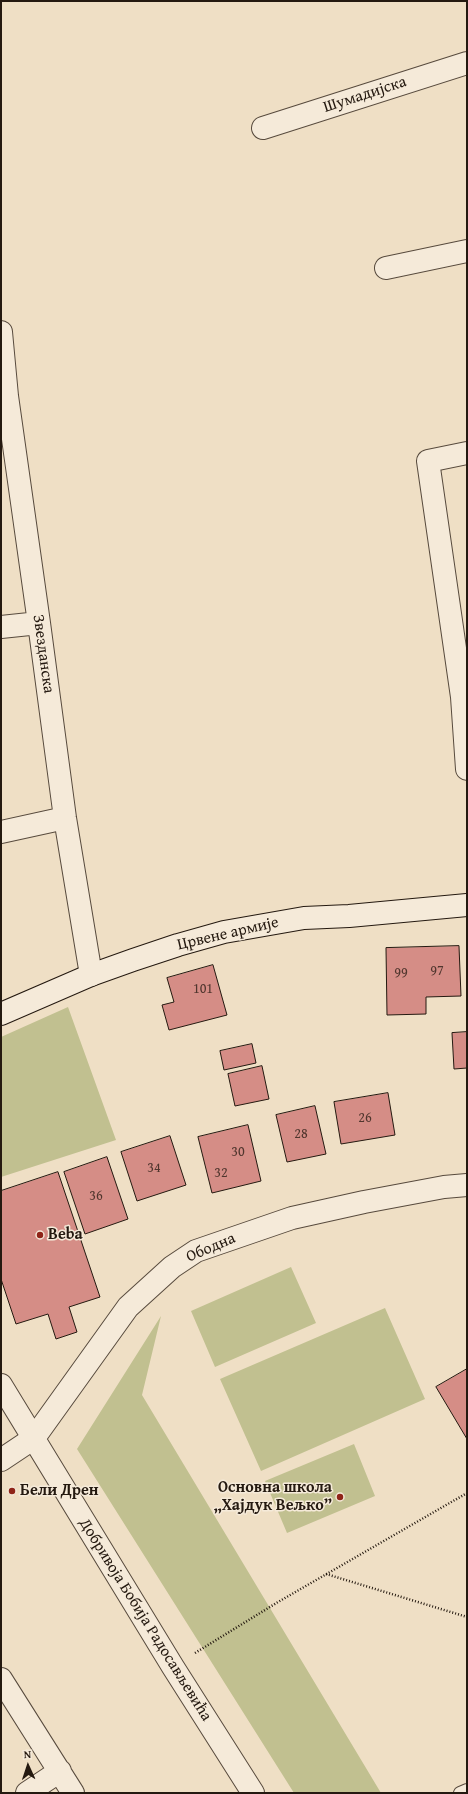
<!DOCTYPE html>
<meta charset="utf-8">
<style>
body{margin:0}
#map{position:relative;width:468px;height:1794px;overflow:hidden;background:#efdfc5;font-family:"Gentium Book Plus",serif}
canvas{display:block}
.frame{position:absolute;inset:0;border:2px solid #241910;pointer-events:none}
.north{position:absolute;left:8px;top:1746px;width:40px;height:40px;-webkit-text-stroke:3px #f5ead9;paint-order:stroke;rotate:357deg;font-size:11px;font-weight:700;line-height:16px;text-align:center;color:#241910}
.north::after{content:'';display:block;margin:auto;width:14px;height:18px;background:#241910;clip-path:polygon(50% 0,100% 100%,50% 72%,0 100%)}
</style>
<div id="map">
<canvas width="468" height="1794"></canvas>
<div class="frame"></div>
<div class="north">N</div>
</div>
<script>
const context = document.querySelector('canvas').getContext('2d');
context.lineJoin = 'round';
function paint(path, color) {
  context.fillStyle = color;
  context.fill(path, 'evenodd');
}
function trace(path, color, width, dash) {
  context.strokeStyle = color;
  context.lineWidth = width;
  context.lineCap = dash ? 'butt' : 'round';
  context.setLineDash(dash || []);
  context.stroke(path);
}
function label(font, color, halo, rows, align = 'center') {
  context.font = font + ' "Gentium Book Plus",serif';
  context.lineWidth = 3;
  context.setLineDash([]);
  context.textBaseline = 'middle';
  context.strokeStyle = halo;
  context.fillStyle = color;
  for (const [text, x, y, turn = 0] of rows) {
    context.save();
    context.translate(x, y);
    context.rotate((+turn || 0) * Math.PI / 180);
    context.textAlign = isNaN(turn) ? turn : align;
    if (halo) context.strokeText(text, 0, 0);
    context.fillText(text, 0, 0);
    context.restore();
  }
}
paint(new Path2D(`
 M 68,1007 L 116,1140 L 1,1177 L 1,1037 Z
 M 291,1267 L 316,1323 L 215,1367 L 191,1311 Z
 M 385,1308 L 425,1399 L 261,1471 L 220,1379 Z
 M 161,1316 L 142,1395 L 381,1793 L 294,1793 L 77,1449 Z
 M 354,1444 L 375,1496 L 287,1533 L 265,1481 Z`), '#c1c090');
const building = new Path2D(`
 M 459,946 L 461,996 L 426,997 L 426,1014 L 387,1015 L 386,948 Z
 M 213,965 L 227,1015 L 169,1030 L 162,1005 L 174,1002 L 167,978 Z
 M 467,1032 L 467,1068 L 454,1069 L 452,1033 Z
 M 252,1044 L 256,1063 L 224,1070 L 220,1051 Z
 M 262,1066 L 269,1099 L 235,1106 L 228,1074 Z
 M 388,1093 L 395,1135 L 341,1144 L 334,1102 Z
 M 315,1106 L 326,1154 L 287,1162 L 276,1115 Z
 M 248,1125 L 261,1181 L 212,1193 L 198,1137 Z
 M 170,1136 L 186,1185 L 137,1201 L 121,1152 Z
 M 107,1157 L 128,1219 L 85,1234 L 64,1172 Z
 M 58,1172 L 100,1297 L 69,1307 L 77,1332 L 56,1339 L 48,1314 L 16,1324 L 1,1279 L 1,1191 Z
 M 467,1369 L 467,1439 L 436,1387 Z`);
paint(building, '#d58d86');
trace(building, '#241910', 1);
const service = new Path2D(`
 M 460,1793 L 467,1790`);
const minor = new Path2D(`
 M 263,128 L 467,63
 M 386,268 L 467,251
 M 1,332 L 7,396 L 39,623 L 65,818 L 91,975
 M 467,453 L 428,461 L 462,697 L 467,769
 M 1,627 L 39,623
 M 1,832 L 65,818
 M 1,1460 L 34,1438 L 128,1307 L 172,1267 L 196,1251 L 292,1218 L 364,1202 L 444,1187 L 467,1185
 M 1,1679 L 73,1793
 M 27,1793 L 60,1771`);
const tertiary = new Path2D(`
 M 1,1385 L 173,1667 L 253,1793`);
const secondary = new Path2D(`
 M 1,1014 L 91,975 L 133,960 L 178,945 L 224,932 L 304,918 L 349,916 L 467,905`);
trace(service, '#574a3d', 14);
trace(minor, '#574a3d', 24);
trace(tertiary, '#574a3d', 24);
trace(secondary, '#241910', 24);
trace(new Path2D(`
 M 326,1574 L 467,1617
 M 195,1653 L 278,1602 L 467,1493`), '#241910', 2.5, [1, 2]);
trace(service, '#f5ead9', 12);
trace(minor, '#f5ead9', 22);
trace(tertiary, '#f5ead9', 22);
trace(secondary, '#f5ead9', 22);
for (const [x, y, r, color] of [
 [40,1235,4,"#8f2418"],
 [12,1491,4,"#8f2418"],
 [340,1497,4,"#8f2418"]
]) {
  const dot = new Path2D();
  dot.arc(x, y, r, 0, 2 * Math.PI);
  context.fillStyle = color;
  context.fill(dot);
  trace(dot, '#f5ead9', 1.5);
}
label('14px', '#50362e', null, [
 ["97",437,971],
 ["99",401,973],
 ["101",203,989],
 ["26",365,1118],
 ["28",301,1134],
 ["30",238,1152],
 ["34",154,1168],
 ["32",221,1173],
 ["36",96,1196]
]);
label('16px', '#241910', '#f5ead9', [
 ["Шумадијска",365,95,-18],
 ["Звезданска",43,654,82],
 ["Црвене армије",228,934,-13],
 ["Ободна",211,1248,-23],
 ["Добривоја Бобија Радосављевића",145,1620,58]
]);
label('bold 16px', '#241910', '#f5ead9', [
 ["Beba",48,1235],
 ["Основна школа",332,1488,"right"],
 ["„Хајдук Вељко”",332,1506,"right"],
 ["Бели Дрен",20,1491]
], 'left');
</script>
